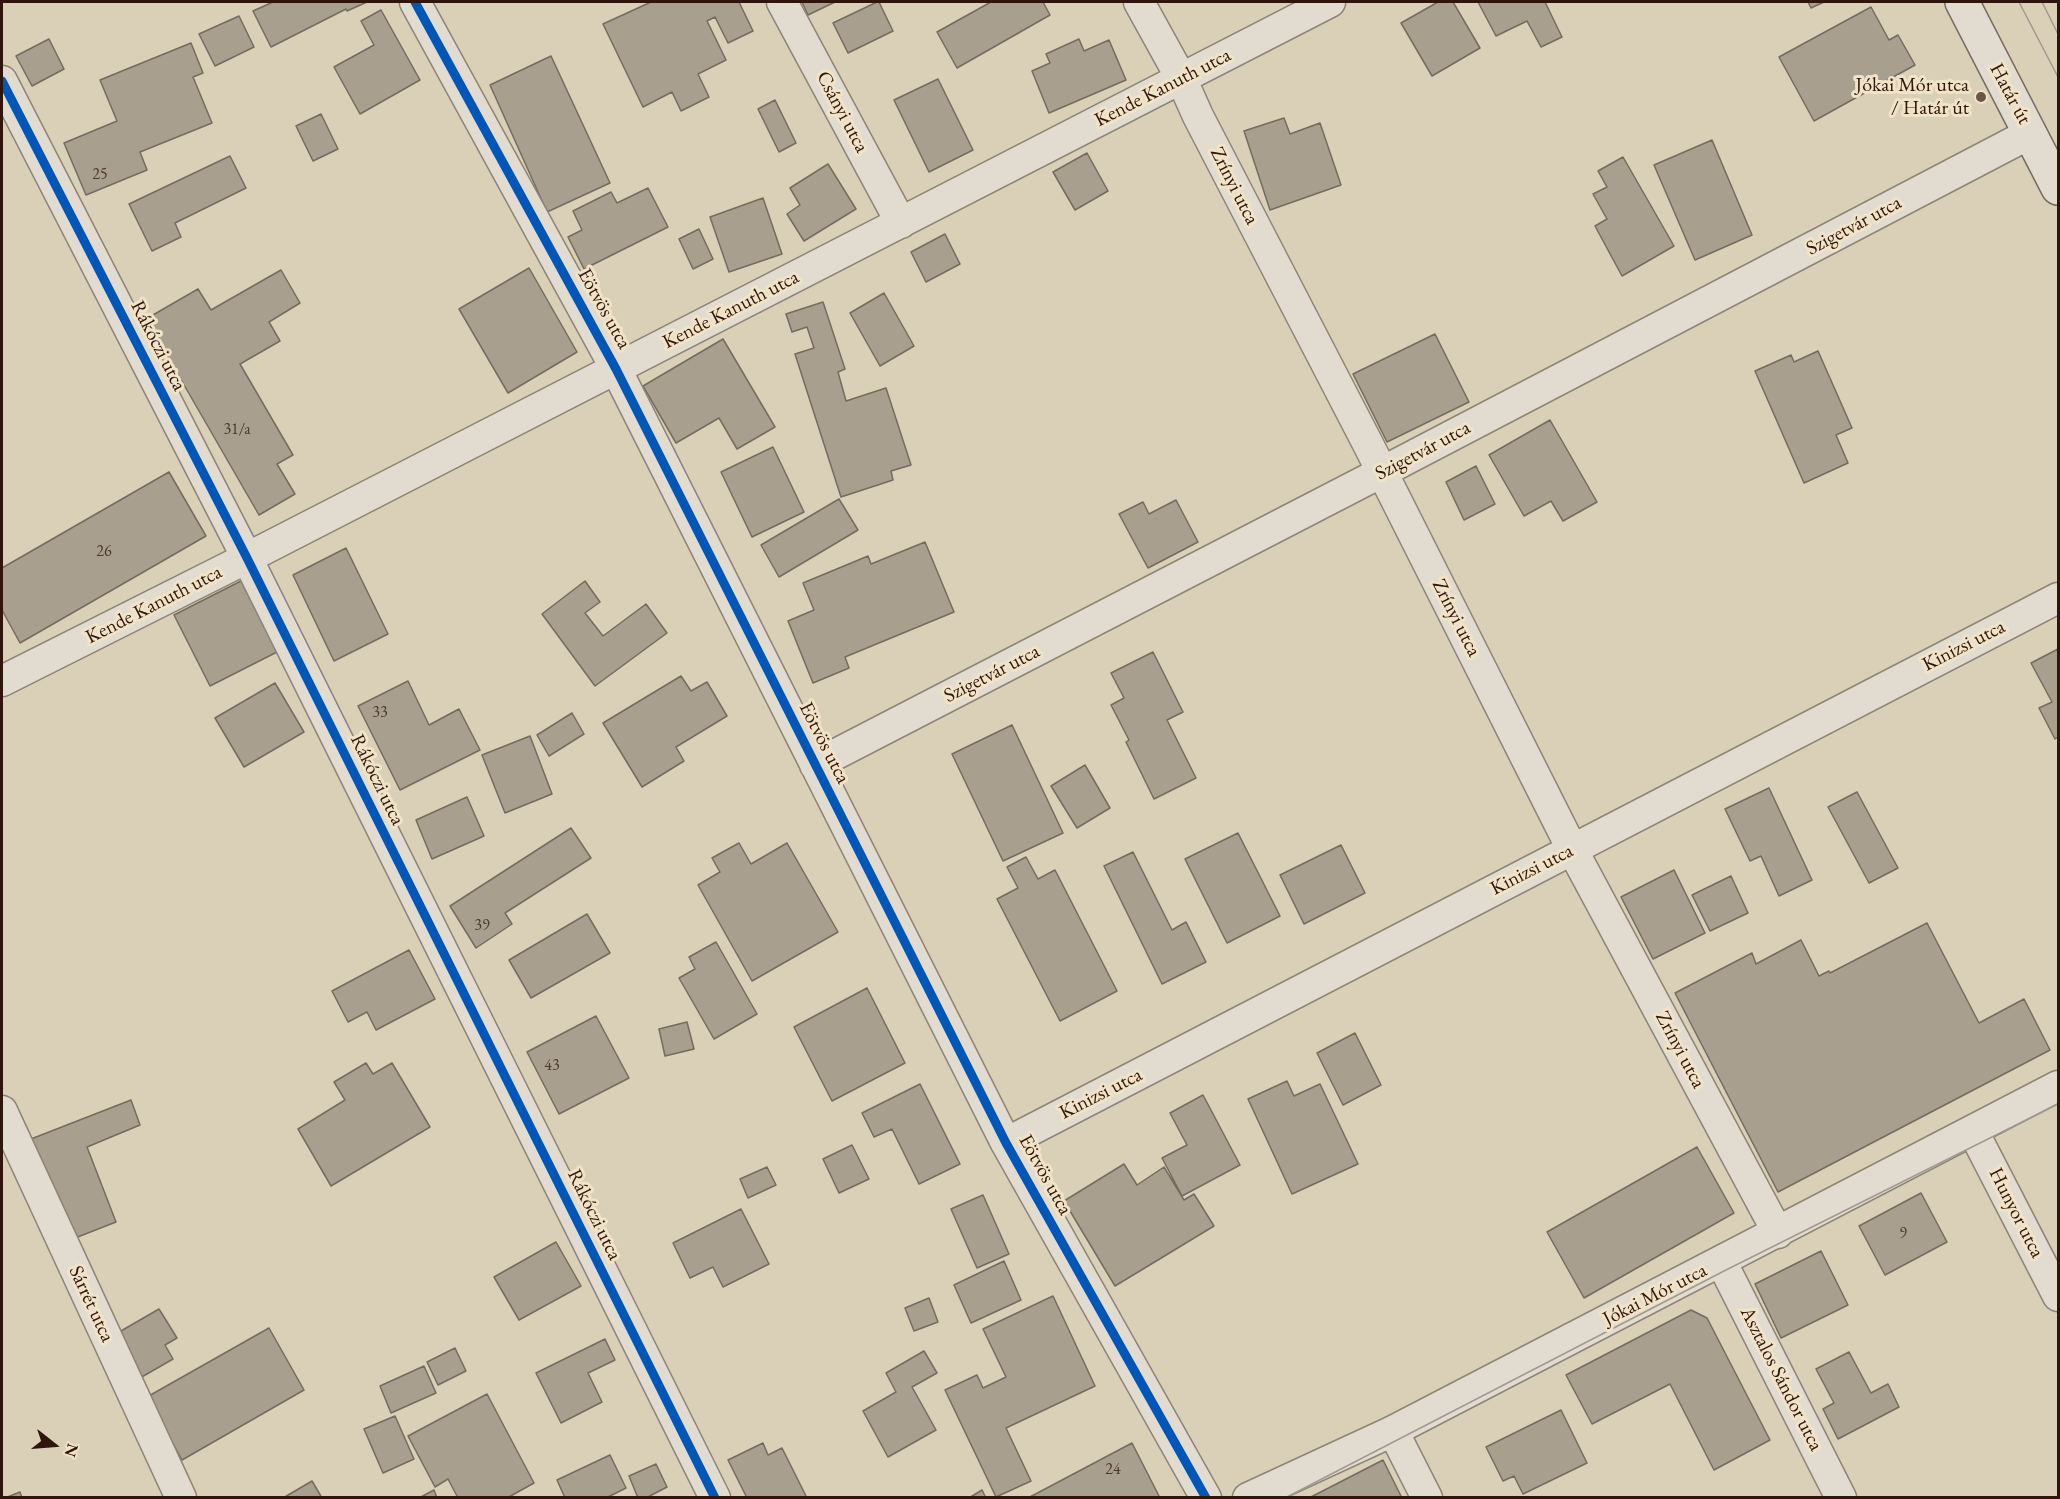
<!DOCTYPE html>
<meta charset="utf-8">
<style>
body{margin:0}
#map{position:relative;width:2060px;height:1499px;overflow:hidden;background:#dacfb7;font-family:"EB Garamond",serif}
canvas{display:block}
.frame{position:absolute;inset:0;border:3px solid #2f150b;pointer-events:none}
.north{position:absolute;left:24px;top:1415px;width:60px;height:60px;-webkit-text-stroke:4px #f0e3c7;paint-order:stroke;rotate:107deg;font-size:16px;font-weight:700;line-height:24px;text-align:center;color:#2f150b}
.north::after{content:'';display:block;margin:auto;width:21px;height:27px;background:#2f150b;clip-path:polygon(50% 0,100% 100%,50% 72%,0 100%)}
</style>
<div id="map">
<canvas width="2060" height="1499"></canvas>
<div class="frame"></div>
<div class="north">N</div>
</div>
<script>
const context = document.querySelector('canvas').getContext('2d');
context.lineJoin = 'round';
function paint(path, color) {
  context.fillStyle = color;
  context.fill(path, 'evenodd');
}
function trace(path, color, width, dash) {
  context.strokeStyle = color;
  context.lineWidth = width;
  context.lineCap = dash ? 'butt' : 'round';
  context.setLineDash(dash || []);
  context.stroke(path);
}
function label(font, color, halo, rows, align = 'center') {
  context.font = font + ' "EB Garamond",serif';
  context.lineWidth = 6;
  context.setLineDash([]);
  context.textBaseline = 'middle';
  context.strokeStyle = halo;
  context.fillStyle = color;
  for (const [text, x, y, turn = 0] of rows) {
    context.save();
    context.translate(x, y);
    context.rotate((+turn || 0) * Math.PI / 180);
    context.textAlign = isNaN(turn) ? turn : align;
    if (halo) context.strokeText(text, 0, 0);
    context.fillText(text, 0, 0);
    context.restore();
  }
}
const building = new Path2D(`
 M 273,2 L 367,2 L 347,11 L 346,9 L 271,47 L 253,11 Z
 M 651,2 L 739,2 L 753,31 L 728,43 L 715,17 L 707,21 L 726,60 L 698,74 L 709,97 L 681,111 L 672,92 L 643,107 L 603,24 Z
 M 802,2 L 835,2 L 808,15 Z
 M 877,2 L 879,2 L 893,31 L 848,53 L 833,23 Z
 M 991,2 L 1043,2 L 1050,15 L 957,68 L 937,32 Z
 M 1438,2 L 1453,2 L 1480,48 L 1432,76 L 1401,23 Z
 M 1478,2 L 1545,2 L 1562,37 L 1541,47 L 1527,21 L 1496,36 Z
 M 1808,2 L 1824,2 L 1811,8 Z
 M 1871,7 L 1889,40 L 1898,35 L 1915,65 L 1814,121 L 1779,57 Z
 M 381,10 L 420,80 L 360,114 L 334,67 L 374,45 L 361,21 Z
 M 239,16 L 254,47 L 215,66 L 199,34 Z
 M 49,39 L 64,69 L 32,86 L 16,56 Z
 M 1079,39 L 1084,51 L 1109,40 L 1126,80 L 1049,113 L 1032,71 L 1050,63 L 1046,54 Z
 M 191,43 L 203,73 L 193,77 L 212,123 L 140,152 L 147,170 L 86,195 L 64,143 L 117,121 L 100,80 Z
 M 551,56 L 610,183 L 547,212 L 490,85 Z
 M 938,79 L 973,150 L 929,172 L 894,100 Z
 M 775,100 L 796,143 L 779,152 L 758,109 Z
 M 321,114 L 338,149 L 313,161 L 296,126 Z
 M 1284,118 L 1290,134 L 1320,123 L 1341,185 L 1270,210 L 1244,131 Z
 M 1712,140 L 1752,235 L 1695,260 L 1654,165 Z
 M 1087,153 L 1108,191 L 1075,210 L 1053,172 Z
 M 230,156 L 246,188 L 175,223 L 181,237 L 152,251 L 129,204 Z
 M 1623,157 L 1674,246 L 1622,276 L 1595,226 L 1607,219 L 1593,194 L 1607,187 L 1598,171 Z
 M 828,164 L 856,209 L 804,241 L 787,214 L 800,205 L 790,188 Z
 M 648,188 L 668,227 L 584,269 L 568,237 L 582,230 L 573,211 L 611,192 L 617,203 Z
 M 763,198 L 782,254 L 729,272 L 710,217 Z
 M 699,229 L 713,259 L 693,269 L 679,239 Z
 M 945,234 L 960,264 L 926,282 L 911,252 Z
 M 529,268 L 577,352 L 508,393 L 459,309 Z
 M 281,270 L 300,303 L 269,322 L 280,341 L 240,364 L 293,455 L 277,464 L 295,494 L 259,515 L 146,319 L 198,289 L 211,310 Z
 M 884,293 L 914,346 L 880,366 L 850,313 Z
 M 823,302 L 845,369 L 838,372 L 846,401 L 886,388 L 911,465 L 891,471 L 893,480 L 841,497 L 795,354 L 814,348 L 807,327 L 792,332 L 786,314 Z
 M 1435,334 L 1469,402 L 1387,442 L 1353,374 Z
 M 723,339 L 775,427 L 737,449 L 719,418 L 676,443 L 643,386 Z
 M 1818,351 L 1852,428 L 1836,435 L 1848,463 L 1804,483 L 1755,371 L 1791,355 L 1794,362 Z
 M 1550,420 L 1597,502 L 1563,521 L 1551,501 L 1524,516 L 1489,455 Z
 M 773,447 L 804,512 L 752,537 L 721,472 Z
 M 1476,466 L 1495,504 L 1464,520 L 1446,482 Z
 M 169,472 L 206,536 L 20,643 L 2,610 L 2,568 Z
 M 839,499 L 858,530 L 779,577 L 761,545 Z
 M 1176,500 L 1198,542 L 1148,568 L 1119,514 L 1143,502 L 1149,514 Z
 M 925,542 L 954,612 L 845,657 L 849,668 L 813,683 L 788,621 L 814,610 L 803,583 L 868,556 L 871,564 Z
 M 346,548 L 388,634 L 334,661 L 293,575 Z
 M 241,581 L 277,652 L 210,686 L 174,615 Z
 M 585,581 L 600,602 L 585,613 L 603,636 L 646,604 L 667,633 L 595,686 L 542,614 Z
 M 2058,649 L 2058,737 L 2055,739 L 2039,708 L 2052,702 L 2031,663 Z
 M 1153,652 L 1183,712 L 1167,720 L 1196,778 L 1154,799 L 1126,742 L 1129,740 L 1111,705 L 1124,698 L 1111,673 Z
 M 681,676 L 691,691 L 707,682 L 727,716 L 676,747 L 684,761 L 642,787 L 603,723 Z
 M 408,681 L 429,725 L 459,709 L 480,750 L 400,790 L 358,706 Z
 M 275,683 L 304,732 L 244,767 L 215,718 Z
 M 572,713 L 584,734 L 549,756 L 537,735 Z
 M 1012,725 L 1063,833 L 1003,861 L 952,754 Z
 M 530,736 L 552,794 L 505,813 L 482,755 Z
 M 1085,765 L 1110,808 L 1077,828 L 1051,786 Z
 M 1769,788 L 1812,880 L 1779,896 L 1761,856 L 1750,861 L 1725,809 Z
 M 1857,792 L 1898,868 L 1869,883 L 1828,807 Z
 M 467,797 L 484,836 L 432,859 L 416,820 Z
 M 571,828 L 591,858 L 505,913 L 512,924 L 476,948 L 450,906 Z
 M 1238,833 L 1280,916 L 1227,943 L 1185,859 Z
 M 739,843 L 751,864 L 787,843 L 838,932 L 752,981 L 698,885 L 720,872 L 712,858 Z
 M 1341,845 L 1365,893 L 1304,924 L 1280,875 Z
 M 1133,852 L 1172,930 L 1186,922 L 1206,962 L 1162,984 L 1104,866 Z
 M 1026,857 L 1038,879 L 1055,870 L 1117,991 L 1060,1021 L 997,899 L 1018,888 L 1007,867 Z
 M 1674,870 L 1705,933 L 1653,959 L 1621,897 Z
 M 1731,876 L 1748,913 L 1710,931 L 1692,895 Z
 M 587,914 L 610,953 L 531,998 L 509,960 Z
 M 1927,923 L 1979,1023 L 2024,999 L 2050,1050 L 1778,1192 L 1675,993 L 1752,953 L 1756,964 L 1801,940 L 1819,976 L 1829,971 L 1830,973 Z
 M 716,942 L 757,1014 L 714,1039 L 679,978 L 695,969 L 689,957 Z
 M 409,950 L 435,999 L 376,1030 L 367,1012 L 348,1022 L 332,991 Z
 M 867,988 L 905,1063 L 832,1101 L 794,1027 Z
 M 596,1016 L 629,1078 L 559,1114 L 527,1052 Z
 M 687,1022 L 694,1049 L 665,1056 L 659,1029 Z
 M 1355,1033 L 1381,1085 L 1343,1105 L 1317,1053 Z
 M 366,1063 L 373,1074 L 392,1063 L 430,1127 L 331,1186 L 298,1129 L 345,1100 L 334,1082 Z
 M 1287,1081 L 1294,1096 L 1320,1084 L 1358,1164 L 1292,1194 L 1248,1099 Z
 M 920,1084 L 960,1164 L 919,1184 L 892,1129 L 874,1137 L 862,1113 Z
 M 1203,1095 L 1240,1165 L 1182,1196 L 1162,1158 L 1187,1145 L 1170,1113 Z
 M 131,1100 L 140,1125 L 87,1147 L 116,1222 L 70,1240 L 31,1139 Z
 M 852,1145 L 869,1179 L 839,1193 L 823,1159 Z
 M 1697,1147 L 1734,1213 L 1584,1298 L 1547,1232 Z
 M 1124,1164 L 1137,1185 L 1164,1167 L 1184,1200 L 1194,1194 L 1214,1226 L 1115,1286 L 1064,1201 Z
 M 767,1167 L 776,1185 L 748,1198 L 740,1179 Z
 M 1921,1193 L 1947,1242 L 1885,1275 L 1859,1226 Z
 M 983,1195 L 1009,1254 L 977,1268 L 951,1209 Z
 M 741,1209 L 769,1264 L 723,1287 L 713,1267 L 690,1278 L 673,1243 Z
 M 556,1242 L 581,1286 L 519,1320 L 494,1277 Z
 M 1821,1251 L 1848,1305 L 1781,1338 L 1755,1284 Z
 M 1004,1261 L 1021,1300 L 971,1323 L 954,1285 Z
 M 1053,1296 L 1095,1386 L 1006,1428 L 1031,1481 L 996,1497 L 945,1390 L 977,1375 L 983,1388 L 1006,1377 L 983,1329 Z
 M 929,1298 L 938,1322 L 914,1331 L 905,1308 Z
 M 159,1309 L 177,1338 L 165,1345 L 173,1359 L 140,1378 L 114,1335 Z
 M 1691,1310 L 1707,1318 L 1770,1440 L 1714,1470 L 1670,1384 L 1592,1424 L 1566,1375 Z
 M 269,1328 L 304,1390 L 182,1460 L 147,1397 Z
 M 605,1339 L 615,1360 L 588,1373 L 602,1402 L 561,1423 L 536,1373 Z
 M 455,1348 L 466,1371 L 438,1385 L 427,1362 Z
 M 924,1351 L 937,1373 L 912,1387 L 936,1430 L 888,1457 L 863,1411 L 896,1392 L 886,1373 Z
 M 1849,1352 L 1871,1393 L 1888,1384 L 1899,1407 L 1838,1439 L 1823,1409 L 1834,1403 L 1816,1369 Z
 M 424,1366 L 436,1393 L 391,1413 L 380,1386 Z
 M 487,1394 L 534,1483 L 507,1498 L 458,1498 L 448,1479 L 435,1487 L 408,1436 Z
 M 1561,1410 L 1587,1463 L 1523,1494 L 1514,1476 L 1503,1481 L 1486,1447 Z
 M 395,1416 L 414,1459 L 383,1473 L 364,1429 Z
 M 763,1443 L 768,1455 L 782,1448 L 807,1498 L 747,1498 L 728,1460 Z
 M 1132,1443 L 1160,1498 L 1028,1498 Z
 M 610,1455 L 626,1488 L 606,1498 L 565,1498 L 557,1480 Z
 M 1383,1460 L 1402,1498 L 1309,1498 Z
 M 656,1464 L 667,1487 L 646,1498 L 638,1498 L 629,1476 Z
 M 312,1481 L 322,1498 L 283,1498 Z
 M 434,1490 L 437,1498 L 419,1498 Z
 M 982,1490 L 986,1498 L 969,1498 Z
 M 20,1492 L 22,1498 L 5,1498 Z`);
paint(building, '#a89f8e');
trace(building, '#756b5f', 1.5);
const minor = new Path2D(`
 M 415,2 L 616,369 L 1006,1143 L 1206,1498
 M 782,2 L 901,223
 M 1139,2 L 1181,78 L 1198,116 L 1369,446 L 1572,849 L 1778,1233
 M 2,81 L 247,558 L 715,1498
 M 2,681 L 247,558 L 1330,2
 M 815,765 L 1382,472 L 2031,133
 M 2,1111 L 181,1498
 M 1973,1131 L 2058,1296
 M 1006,1143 L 2058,598
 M 1721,1261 L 1841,1498
 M 1393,1431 L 1427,1498
 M 1248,1498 L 1393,1431 L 2058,1086`);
const secondary = new Path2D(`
 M 1962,2 L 2058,188`);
trace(minor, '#8e8476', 33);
trace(secondary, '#756b5f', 36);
trace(minor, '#e2dcd0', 30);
trace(secondary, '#e2dcd0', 33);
trace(new Path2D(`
 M 2019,2 L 2058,77
 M 2042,2 L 2058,34
 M 1285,1498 L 1726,1270 L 2058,1104`), '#a09990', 1.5);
trace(new Path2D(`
 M 415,2 L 616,369 L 1006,1143 L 1206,1498
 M 2,81 L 247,558 L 715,1498`), '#0057b8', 9);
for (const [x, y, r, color] of [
 [1981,97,6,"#6b5647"]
]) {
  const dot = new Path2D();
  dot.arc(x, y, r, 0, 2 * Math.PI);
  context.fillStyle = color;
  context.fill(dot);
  trace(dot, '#f0e3c7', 2);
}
label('16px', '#4d382c', null, [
 ["25",100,175],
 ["31/a",237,430],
 ["26",104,552],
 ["33",380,713],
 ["39",482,926],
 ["43",552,1066],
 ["9",1903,1234],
 ["24",1113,1470]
]);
label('20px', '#2f150b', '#f0e3c7', [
 ["Jókai Mór utca",1969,86],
 ["/ Határ út",1969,109]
], 'right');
label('20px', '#2f150b', '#f0e3c7', [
 ["Kende Kanuth utca",1163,88,-27],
 ["Határ út",2010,94,62],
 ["Csányi utca",842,112,62],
 ["Zrínyi utca",1234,186,63],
 ["Szigetvár utca",1854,226,-28],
 ["Eötvös utca",604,309,61],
 ["Kende Kanuth utca",731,310,-27],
 ["Rákóczi utca",158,346,63],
 ["Szigetvár utca",1423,451,-28],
 ["Kende Kanuth utca",154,605,-27],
 ["Zrínyi utca",1456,618,63],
 ["Kinizsi utca",1964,646,-27],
 ["Szigetvár utca",992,674,-27],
 ["Eötvös utca",824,743,63],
 ["Rákóczi utca",377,780,64],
 ["Kinizsi utca",1532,870,-27],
 ["Zrínyi utca",1680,1050,62],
 ["Kinizsi utca",1101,1094,-27],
 ["Eötvös utca",1045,1175,61],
 ["Hunyor utca",2016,1213,63],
 ["Rákóczi utca",594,1215,64],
 ["Jókai Mór utca",1655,1295,-27],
 ["Sárrét utca",91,1304,65],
 ["Asztalos Sándor utca",1781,1379,63]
]);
</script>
